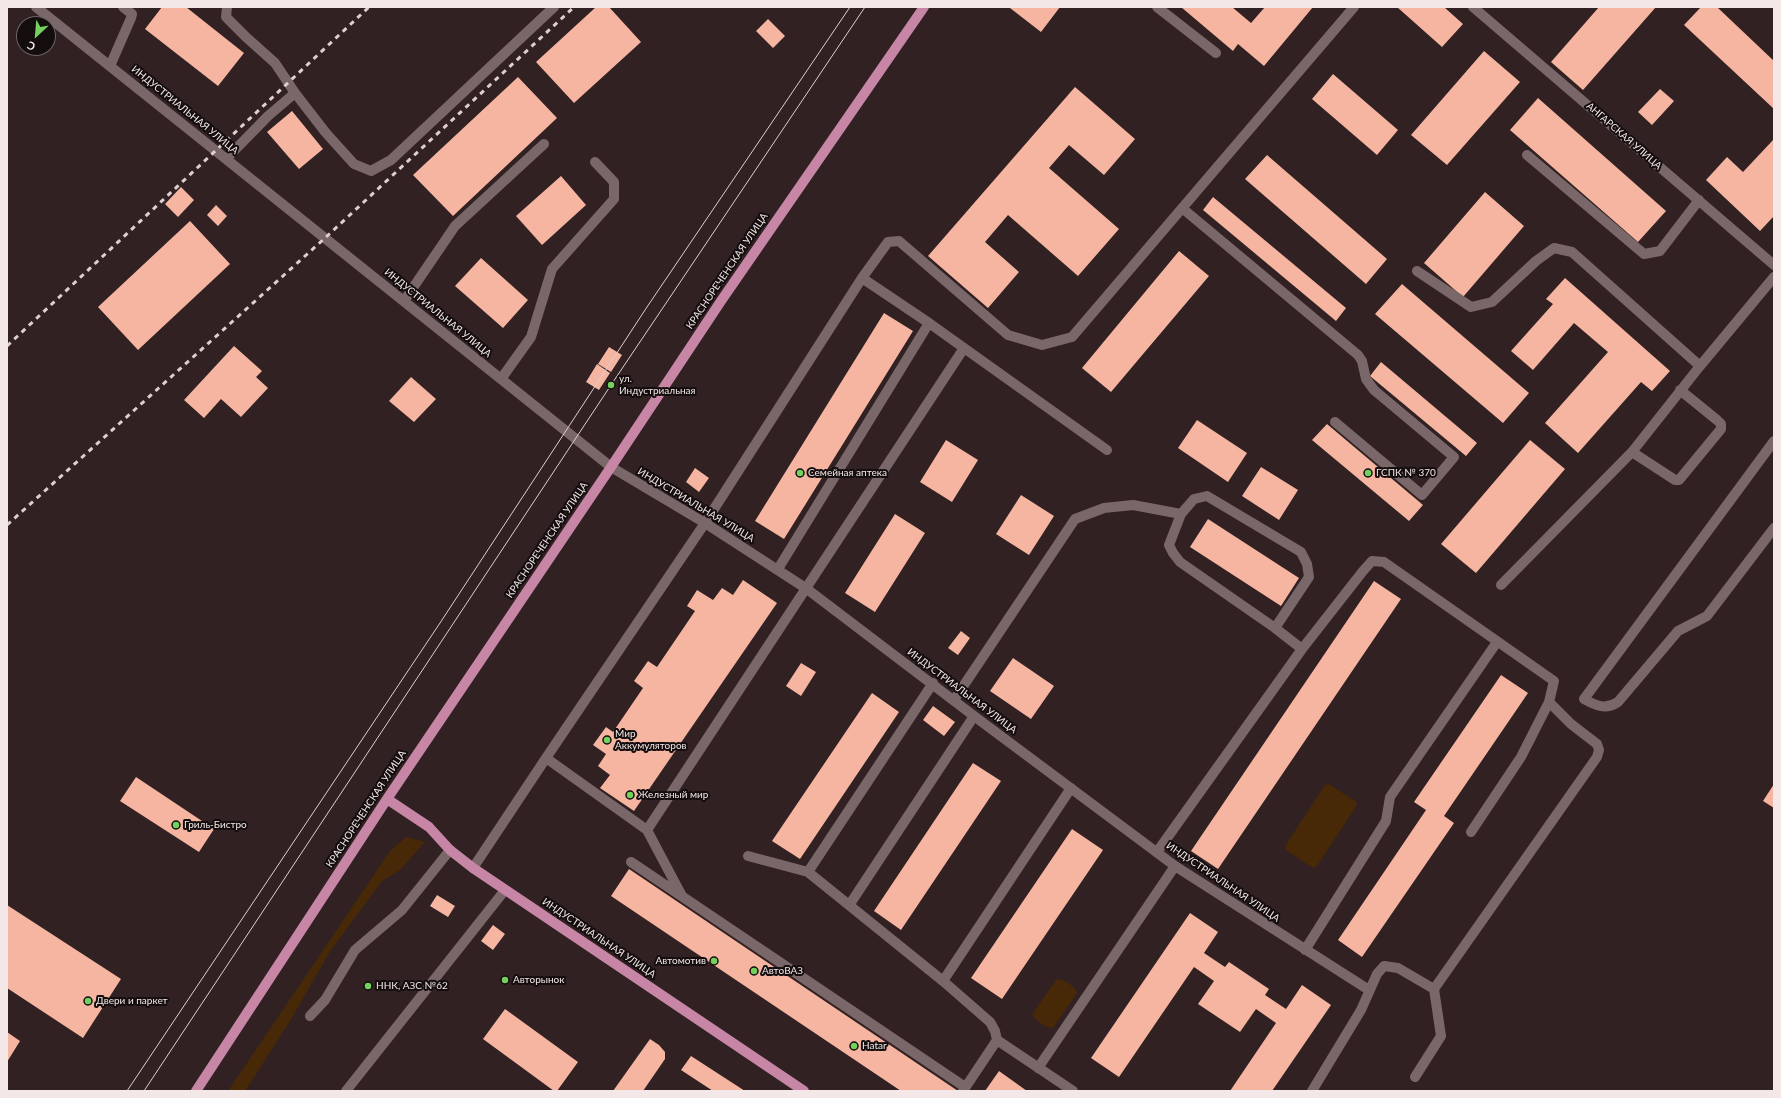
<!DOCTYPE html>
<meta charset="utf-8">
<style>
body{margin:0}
#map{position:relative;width:1781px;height:1098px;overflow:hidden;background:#312122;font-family:Lato,sans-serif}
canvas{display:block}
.frame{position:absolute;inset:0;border:8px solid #f3e7e8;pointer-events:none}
.north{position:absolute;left:16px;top:16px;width:40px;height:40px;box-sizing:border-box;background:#140d0d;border:1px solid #6d6465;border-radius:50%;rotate:206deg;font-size:11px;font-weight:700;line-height:16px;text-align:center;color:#f3e7e8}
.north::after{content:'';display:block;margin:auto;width:14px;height:18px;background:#72d25d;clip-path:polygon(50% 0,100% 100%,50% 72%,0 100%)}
</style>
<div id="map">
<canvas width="1781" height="1098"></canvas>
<div class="frame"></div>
<div class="north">С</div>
</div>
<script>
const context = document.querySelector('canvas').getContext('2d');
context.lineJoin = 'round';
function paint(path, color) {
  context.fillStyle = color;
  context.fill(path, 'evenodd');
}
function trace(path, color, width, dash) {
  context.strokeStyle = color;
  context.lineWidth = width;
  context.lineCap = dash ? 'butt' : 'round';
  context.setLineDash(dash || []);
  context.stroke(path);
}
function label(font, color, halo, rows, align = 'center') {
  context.font = font + ' Lato,sans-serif';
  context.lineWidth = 4;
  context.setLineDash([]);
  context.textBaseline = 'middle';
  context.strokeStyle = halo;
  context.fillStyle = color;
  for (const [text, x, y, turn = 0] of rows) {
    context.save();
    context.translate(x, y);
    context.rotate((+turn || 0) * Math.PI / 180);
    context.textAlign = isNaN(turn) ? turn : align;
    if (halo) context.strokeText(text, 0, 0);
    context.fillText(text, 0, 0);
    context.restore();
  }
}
paint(new Path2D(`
 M 1329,784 L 1355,801 L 1357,805 L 1317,866 L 1313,868 L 1286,850 L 1285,846 L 1325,785 Z
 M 406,837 L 425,842 L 400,870 L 382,881 L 331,950 L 290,1021 L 245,1091 L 228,1091 L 390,851 Z
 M 1057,979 C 1064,979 1075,986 1077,993 L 1053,1028 C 1046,1028 1035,1020 1032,1014 Z`), '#472908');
paint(new Path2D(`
 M 162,7 L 186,7 L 244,53 L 218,86 L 145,29 Z
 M 596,7 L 609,7 L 641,42 L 574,103 L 536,62 Z
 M 1011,7 L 1060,7 L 1041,32 L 1010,8 Z
 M 1181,7 L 1232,7 L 1251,23 L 1265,7 L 1313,7 L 1264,66 L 1238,44 L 1233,51 Z
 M 1397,7 L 1444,7 L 1463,24 L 1442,47 Z
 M 1599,7 L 1656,7 L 1583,90 L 1551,62 Z
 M 1701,7 L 1717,7 L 1774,61 L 1774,109 L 1684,25 Z
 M 768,19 L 785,36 L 773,48 L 756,31 Z
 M 1484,51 L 1520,82 L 1447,165 L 1411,135 Z
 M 1333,74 L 1398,130 L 1377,155 L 1312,99 Z
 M 518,77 L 557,118 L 453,216 L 413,175 Z
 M 1075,87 L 1135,139 L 1104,175 L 1069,145 L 1049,168 L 1119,229 L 1078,276 L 1008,215 L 985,242 L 1019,272 L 988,308 L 928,256 Z
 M 1660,89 L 1674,101 L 1652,125 L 1638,112 Z
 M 1538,98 L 1666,211 L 1638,242 L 1510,130 Z
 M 292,111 L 323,149 L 299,169 L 267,132 Z
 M 1774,139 L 1774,216 L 1760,231 L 1706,180 L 1727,157 L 1743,172 Z
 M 1267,155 L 1387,259 L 1366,284 L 1245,179 Z
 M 561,176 L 586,205 L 542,245 L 516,216 Z
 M 181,187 L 194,200 L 178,217 L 165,204 Z
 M 1485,192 L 1524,226 L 1463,297 L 1424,263 Z
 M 1213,197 L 1346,308 L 1336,321 L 1203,210 Z
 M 216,205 L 227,216 L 218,226 L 207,215 Z
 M 190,221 L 230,264 L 138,350 L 98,307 Z
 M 1179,251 L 1209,276 L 1111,392 L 1082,368 Z
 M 481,258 L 528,300 L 503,328 L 455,286 Z
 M 1565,278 L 1670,371 L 1652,391 L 1641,382 L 1578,453 L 1545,423 L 1608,352 L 1574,323 L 1533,370 L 1511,351 L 1553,304 L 1546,299 Z
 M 1402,284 L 1529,393 L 1503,423 L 1375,314 Z
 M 884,313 L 913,331 L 784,539 L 755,521 Z
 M 234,346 L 262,371 L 256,377 L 268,388 L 241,417 L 221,399 L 204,418 L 184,400 Z
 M 609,347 L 622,355 L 611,372 L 598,364 Z
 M 1381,362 L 1477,443 L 1466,456 L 1370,376 Z
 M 597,364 L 610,373 L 599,390 L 586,382 Z
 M 411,377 L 436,399 L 414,422 L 389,401 Z
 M 1197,420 L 1247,453 L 1228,482 L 1178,448 Z
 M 1327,424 L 1423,505 L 1409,521 L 1312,440 Z
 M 946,440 L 978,460 L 952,502 L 920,482 Z
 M 1530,440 L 1565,469 L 1476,573 L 1441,544 Z
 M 1261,467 L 1298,490 L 1279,520 L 1242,496 Z
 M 695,468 L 709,478 L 699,492 L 686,482 Z
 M 1021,495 L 1054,516 L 1029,555 L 996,534 Z
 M 895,514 L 925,533 L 875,612 L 845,593 Z
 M 1208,519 L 1299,578 L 1281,606 L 1190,547 Z
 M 743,580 L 777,603 L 634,811 L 600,788 L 610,775 L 598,766 L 606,754 L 593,745 L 606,727 L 613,732 L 643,688 L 634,681 L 648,661 L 657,667 L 695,611 L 687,606 L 697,590 L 713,600 L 722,588 L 733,595 Z
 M 1374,581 L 1401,599 L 1218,869 L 1191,851 Z
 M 961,631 L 970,638 L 958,655 L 948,648 Z
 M 1013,658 L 1054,686 L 1031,719 L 990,691 Z
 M 801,663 L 816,672 L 801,696 L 786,686 Z
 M 1501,675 L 1528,693 L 1444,816 L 1454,823 L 1362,957 L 1338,940 L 1426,810 L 1414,802 Z
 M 872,693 L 899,712 L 800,859 L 772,841 Z
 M 933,706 L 955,722 L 944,736 L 923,720 Z
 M 973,763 L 1001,781 L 901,930 L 874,911 Z
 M 136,777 L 214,829 L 199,852 L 120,801 Z
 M 1774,784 L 1774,808 L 1763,801 Z
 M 1072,829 L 1103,850 L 1002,999 L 971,978 Z
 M 629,869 L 958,1091 L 901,1091 L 611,896 Z
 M 437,895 L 455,906 L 448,917 L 430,906 Z
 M 7,905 L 121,979 L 83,1038 L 7,988 Z
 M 1190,913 L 1218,932 L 1204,953 L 1225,967 L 1229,962 L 1269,989 L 1265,995 L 1286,1009 L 1302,985 L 1331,1005 L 1272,1091 L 1230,1091 L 1276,1023 L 1256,1009 L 1240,1032 L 1198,1004 L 1214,981 L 1194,967 L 1119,1077 L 1091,1058 Z
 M 493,925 L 505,934 L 493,950 L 481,941 Z
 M 505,1009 L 578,1062 L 557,1091 L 554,1091 L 483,1039 Z
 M 7,1032 L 20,1041 L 7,1062 Z
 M 650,1039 L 659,1045 L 665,1052 L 665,1059 L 643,1091 L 613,1091 Z
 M 691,1056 L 745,1091 L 713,1091 L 681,1070 Z
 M 999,1071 L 1027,1091 L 985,1091 Z`), '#f6b5a1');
trace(new Path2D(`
 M 36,7 L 611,467 L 705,523 L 807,589 L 974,716 L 1175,866 L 1369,990
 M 227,7 L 226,17 L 246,37 L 275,63 L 295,93
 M 1157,7 L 1216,53
 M 1473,7 L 1774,265
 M 110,66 L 131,18 L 132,14 L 123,7
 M 1527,155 L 1644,254 L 1660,251 L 1699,200
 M 226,159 L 268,116 L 295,93 L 326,133 L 354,164 L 371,171 L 391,160 L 554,7
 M 1182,208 L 1358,355 L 1362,361 L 1366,379 L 1374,390 L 1454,457 L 1422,495 L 1335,422
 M 1417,271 L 1471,307 L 1492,302 L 1536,261 L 1554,248 L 1572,252 L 1700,366
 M 404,301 L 455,226 L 544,144
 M 929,323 L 1107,450
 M 501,379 L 531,337 L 552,269 L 614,199 L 614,182 L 595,162
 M 1680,390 L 1717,420 L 1721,424 L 1721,429 L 1679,480 L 1675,480 L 1632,452 L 1700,366 L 1774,277
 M 1774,441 L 1584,699 C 1596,706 1606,710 1618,702 L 1678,631 L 1707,616 L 1774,528
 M 1181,514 L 1169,545 L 1173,553 L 1180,562 L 1275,628
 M 778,569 L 929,323 L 862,278
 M 1501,585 L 1632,452
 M 954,700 L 1075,519 L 1104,508 L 1133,505 L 1181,514 L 1194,499 L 1207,496 L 1301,552 L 1307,564 L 1309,577 L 1275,628 L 1302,649
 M 546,758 L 647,830
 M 1471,832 L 1521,757 L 1549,702
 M 1157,852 L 1302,649 L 1363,571 L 1372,561 L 1384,562 L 1554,681 L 1549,702 L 1571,724 L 1597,744 L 1599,750 L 1597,757 L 1434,989 L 1441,1036 L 1415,1077
 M 748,856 L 808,872 L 943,981 L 990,1022 L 995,1031 L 997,1040 L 1073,1091
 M 631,862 L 965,1087
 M 473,868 L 546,758 L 705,523 L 862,278 L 888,242 L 899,241 L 1008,335 L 1042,345 L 1072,337 L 1354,7
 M 808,872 L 933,683
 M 682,896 L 647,830 L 964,348
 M 850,904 L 974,716
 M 1305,950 L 1386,821 L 1390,797 L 1497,642
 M 943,981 L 1071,788
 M 310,1016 L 325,1000 L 355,950 L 402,910 L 450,850
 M 1038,1068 L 1175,866
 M 346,1091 L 505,890
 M 963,1091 L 997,1040
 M 1312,1091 L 1361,1010 L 1377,974 L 1384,966 L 1398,968 L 1434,989`), '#7a6769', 10);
trace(new Path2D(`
 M 387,799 L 429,827 L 450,850 L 473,868 L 804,1091
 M 196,1091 L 387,799 L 611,467 L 721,301 L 924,7`), '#c786a5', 10);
trace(new Path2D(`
 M 127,1091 L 440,623 L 647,307 L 850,7
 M 144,1091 L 611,385 L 865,7`), '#ddd0d1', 1);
trace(new Path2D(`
 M 7,346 L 369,7
 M 7,525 L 325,238 L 574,7`), '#ddd0d1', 3, [5, 5]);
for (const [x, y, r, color] of [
 [611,385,4,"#72d25d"],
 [800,473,4,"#72d25d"],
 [1368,473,4,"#72d25d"],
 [607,740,4,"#72d25d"],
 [630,795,4,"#72d25d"],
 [176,825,4,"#72d25d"],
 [714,961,4,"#72d25d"],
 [754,971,4,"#72d25d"],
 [505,980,4,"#72d25d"],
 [368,986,4,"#72d25d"],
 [88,1001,4,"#72d25d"],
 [854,1046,4,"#72d25d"]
]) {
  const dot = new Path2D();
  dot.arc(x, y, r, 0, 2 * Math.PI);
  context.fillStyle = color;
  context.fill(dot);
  trace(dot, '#140d0d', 1.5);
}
label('10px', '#f3e7e8', '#140d0d', [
 ["ИНДУСТРИАЛЬНАЯ УЛИЦА",185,110,39],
 ["АНГАРСКАЯ УЛИЦА",1624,136,41],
 ["КРАСНОРЕЧЕНСКАЯ УЛИЦА",727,271,-56],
 ["ИНДУСТРИАЛЬНАЯ УЛИЦА",438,313,39],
 ["ИНДУСТРИАЛЬНАЯ УЛИЦА",696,505,31],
 ["КРАСНОРЕЧЕНСКАЯ УЛИЦА",547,540,-56],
 ["ИНДУСТРИАЛЬНАЯ УЛИЦА",962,691,37],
 ["КРАСНОРЕЧЕНСКАЯ УЛИЦА",366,809,-57],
 ["ИНДУСТРИАЛЬНАЯ УЛИЦА",1223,882,34],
 ["ИНДУСТРИАЛЬНАЯ УЛИЦА",599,938,34]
]);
label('10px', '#f3e7e8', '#140d0d', [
 ["ул.",619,379],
 ["Индустриальная",619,391],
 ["Семейная аптека",808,473],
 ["ГСПК № 370",1376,473],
 ["Мир",615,734],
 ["Аккумуляторов",615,746],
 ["Железный мир",638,795],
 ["Гриль-Бистро",184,825],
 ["Автомотив",706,961,"right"],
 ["АвтоВАЗ",762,971],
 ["Авторынок",513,980],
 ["ННК, АЗС №62",376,986],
 ["Двери и паркет",96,1001],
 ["Hatar",862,1046]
], 'left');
</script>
